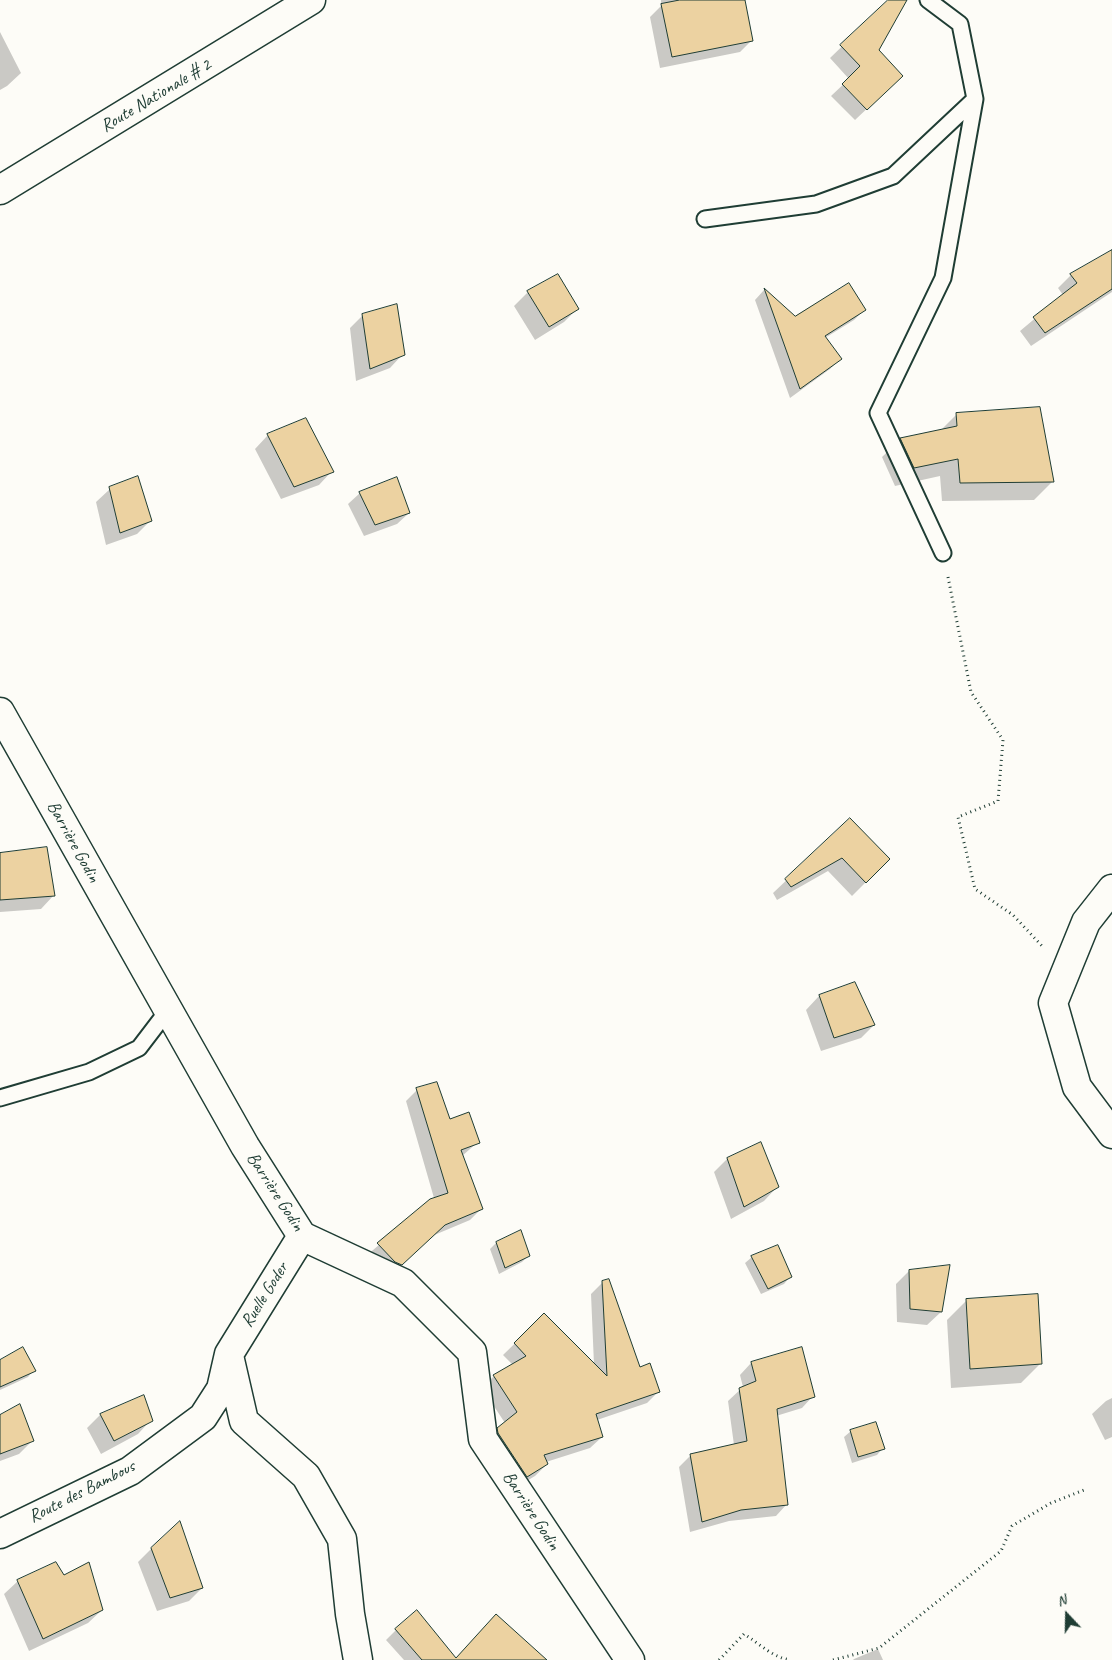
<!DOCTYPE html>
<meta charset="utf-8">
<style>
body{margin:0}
#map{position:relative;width:1112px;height:1660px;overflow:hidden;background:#fdfcf7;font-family:Caveat,sans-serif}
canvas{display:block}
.north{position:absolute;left:1042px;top:1590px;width:50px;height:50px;-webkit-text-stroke:4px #fdfcf7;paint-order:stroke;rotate:339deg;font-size:14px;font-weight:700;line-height:20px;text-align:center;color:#1f3d34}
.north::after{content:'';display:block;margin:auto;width:18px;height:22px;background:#1f3d34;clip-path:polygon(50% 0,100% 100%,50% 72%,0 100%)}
</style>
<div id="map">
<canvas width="1112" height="1660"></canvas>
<div class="north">N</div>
</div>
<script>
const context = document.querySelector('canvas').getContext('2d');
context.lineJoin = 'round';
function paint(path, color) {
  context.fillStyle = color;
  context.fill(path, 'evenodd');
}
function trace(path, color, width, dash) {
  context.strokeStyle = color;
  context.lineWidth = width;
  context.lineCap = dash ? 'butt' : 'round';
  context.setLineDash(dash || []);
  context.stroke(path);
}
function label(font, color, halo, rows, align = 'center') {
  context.font = font + ' Caveat,sans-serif';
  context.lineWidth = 5;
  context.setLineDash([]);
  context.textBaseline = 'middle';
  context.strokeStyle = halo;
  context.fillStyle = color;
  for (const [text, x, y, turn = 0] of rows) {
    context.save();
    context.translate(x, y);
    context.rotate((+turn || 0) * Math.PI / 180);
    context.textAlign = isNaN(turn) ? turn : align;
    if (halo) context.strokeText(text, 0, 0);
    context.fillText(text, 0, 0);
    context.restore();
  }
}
paint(new Path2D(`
 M 661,0 L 744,0 L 752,40 L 740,52 L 660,68 L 650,17 L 661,6 Z
 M 890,0 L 905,0 L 877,50 L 890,87 L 855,120 L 831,96 L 849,79 L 830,58 Z
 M 0,32 L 21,73 L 7,86 L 0,90 Z
 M 1112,262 L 1112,292 L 1031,346 L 1020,331 L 1063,295 L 1058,288 L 1071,275 Z
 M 557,276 L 578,308 L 564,322 L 535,340 L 514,306 L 528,292 Z
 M 764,290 L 795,317 L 864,310 L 854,320 L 825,338 L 840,359 L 830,369 L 790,398 L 755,300 Z
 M 363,315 L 403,354 L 390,368 L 356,381 L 350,328 Z
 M 957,414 L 1053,481 L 1034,500 L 942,501 L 940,476 L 895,486 L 882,457 L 901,439 L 941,430 Z
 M 268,435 L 332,471 L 319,485 L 281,499 L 255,449 Z
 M 110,489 L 151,520 L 137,534 L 106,545 L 96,502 Z
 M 360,493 L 409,513 L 397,524 L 364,536 L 348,504 Z
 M 850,820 L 889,859 L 852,896 L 828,871 L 777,900 L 773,893 Z
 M 0,855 L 54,895 L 41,909 L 0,912 Z
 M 854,984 L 874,1025 L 861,1038 L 821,1051 L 806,1010 L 819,996 Z
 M 417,1090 L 449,1120 L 478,1142 L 462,1156 L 481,1209 L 470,1220 L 432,1236 L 389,1276 L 366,1256 L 434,1198 L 406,1101 Z
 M 727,1159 L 777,1187 L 764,1201 L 731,1219 L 714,1172 Z
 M 496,1243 L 529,1255 L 522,1262 L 499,1274 L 490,1249 Z
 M 752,1257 L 790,1277 L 784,1284 L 761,1294 L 745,1263 Z
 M 909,1271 L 941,1312 L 927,1325 L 897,1322 L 896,1284 Z
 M 603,1282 L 639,1368 L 658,1392 L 647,1403 L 597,1420 L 602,1437 L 590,1448 L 546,1462 L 547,1464 L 535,1476 L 515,1488 L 486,1441 L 505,1423 L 482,1388 L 494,1376 L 513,1365 L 503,1355 L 544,1315 L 594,1365 L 591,1294 Z
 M 967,1300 L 1040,1364 L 1021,1383 L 951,1388 L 947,1320 Z
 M 0,1361 L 34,1370 L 28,1377 L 0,1390 Z
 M 751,1363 L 813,1396 L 802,1408 L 776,1416 L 787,1504 L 776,1516 L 729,1521 L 690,1532 L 679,1467 L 691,1455 L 734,1445 L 728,1401 L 743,1387 L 740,1375 Z
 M 143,1397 L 151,1420 L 138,1434 L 101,1454 L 87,1428 L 100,1415 Z
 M 1112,1398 L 1112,1437 L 1105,1440 L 1092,1414 L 1106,1401 Z
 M 0,1416 L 33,1440 L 19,1454 L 0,1461 Z
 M 851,1431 L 883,1448 L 877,1455 L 852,1463 L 844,1437 Z
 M 151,1549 L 202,1588 L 189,1601 L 157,1611 L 138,1562 Z
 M 63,1577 L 102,1610 L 88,1623 L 29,1651 L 4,1594 L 18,1581 Z
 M 396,1630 L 456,1660 L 530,1660 L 404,1660 L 386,1640 Z
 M 878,1649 L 883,1660 L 853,1660 L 854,1659 Z`), '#0003');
const building = new Path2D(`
 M 680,0 L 745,0 L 753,41 L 672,57 L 661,4 Z
 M 888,0 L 907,0 L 879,50 L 903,76 L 867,110 L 842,84 L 860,66 L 840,45 Z
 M 1112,250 L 1112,289 L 1045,333 L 1033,317 L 1077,283 L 1070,274 Z
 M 558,274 L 579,309 L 549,327 L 527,291 Z
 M 849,283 L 866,310 L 825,336 L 842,359 L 800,389 L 764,288 L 795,316 Z
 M 397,304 L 405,355 L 370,369 L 362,314 Z
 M 1040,407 L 1054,482 L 960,483 L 958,459 L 914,468 L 900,438 L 957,426 L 956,413 Z
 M 306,418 L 334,472 L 294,487 L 267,434 Z
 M 138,476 L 152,521 L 120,533 L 109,487 Z
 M 397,477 L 410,513 L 375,525 L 359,492 Z
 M 850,818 L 890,859 L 866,883 L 842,858 L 791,887 L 785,879 Z
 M 47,847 L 55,896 L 0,900 L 0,853 Z
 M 855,982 L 875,1025 L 834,1038 L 819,995 Z
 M 437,1082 L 450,1119 L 469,1112 L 480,1143 L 461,1150 L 483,1209 L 445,1225 L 402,1265 L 395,1262 L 377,1243 L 430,1199 L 448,1193 L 416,1088 Z
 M 761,1142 L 779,1187 L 744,1207 L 727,1158 Z
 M 521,1230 L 530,1256 L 505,1268 L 496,1242 Z
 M 778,1245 L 792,1277 L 768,1289 L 751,1256 Z
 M 950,1265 L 942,1312 L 910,1309 L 909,1270 Z
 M 609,1279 L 640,1367 L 650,1363 L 660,1392 L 596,1414 L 603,1437 L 544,1455 L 548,1464 L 527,1477 L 498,1433 L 497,1428 L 517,1412 L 493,1375 L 526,1356 L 514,1343 L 544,1313 L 607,1376 L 602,1281 Z
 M 1038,1294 L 1042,1364 L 970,1369 L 966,1299 Z
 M 23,1347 L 36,1371 L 0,1387 L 0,1360 Z
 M 802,1347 L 815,1397 L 777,1409 L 788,1505 L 741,1510 L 702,1522 L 690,1454 L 747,1441 L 739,1388 L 756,1381 L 751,1362 Z
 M 144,1395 L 153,1421 L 114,1441 L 100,1414 Z
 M 20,1404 L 34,1441 L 0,1454 L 0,1415 Z
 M 876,1422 L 885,1449 L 858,1457 L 850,1430 Z
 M 180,1521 L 203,1588 L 170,1598 L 151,1548 Z
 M 56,1562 L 64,1575 L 89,1562 L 103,1610 L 43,1639 L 17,1580 Z
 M 417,1610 L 456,1658 L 496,1614 L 547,1660 L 422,1660 L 395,1629 Z`);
paint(building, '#ecd2a1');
trace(building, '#1f3d34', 1);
const lane = new Path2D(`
 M 928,0 L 960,24 L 975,99 L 943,278 L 878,413 L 943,553
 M 705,219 L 816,204 L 893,176 L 975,99
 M 0,1098 L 89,1072 L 139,1048 L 168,1010`);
const street = new Path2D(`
 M 0,712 L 245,1146 L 302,1236 L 403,1283 L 472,1352 L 483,1439 L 630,1660
 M 1112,889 L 1086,922 L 1053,1003 L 1077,1087 L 1112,1134
 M 230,1360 L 244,1421 L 306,1476 L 342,1539 L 350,1614 L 358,1660
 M 0,1534 L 130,1471 L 203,1417 L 221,1389 L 229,1354 L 302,1236`);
const primary = new Path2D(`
 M 0,190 L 311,0`);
trace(lane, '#1f3d34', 19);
trace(street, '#1f3d34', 31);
trace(primary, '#1f3d34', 31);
trace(new Path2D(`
 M 948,577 L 971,692 L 1003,740 L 998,801 L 958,817 L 975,889 L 1013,915 L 1043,947
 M 719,1660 L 744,1634 C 760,1644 772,1657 790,1660
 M 833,1660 L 879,1648 L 1001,1551 L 1012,1526 L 1051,1503 L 1084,1490`), '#1f3d34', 3, [1, 4]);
trace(lane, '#fdfcf7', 15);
trace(street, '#fdfcf7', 28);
trace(primary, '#fdfcf7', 28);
label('18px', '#1f3d34', '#fdfcf7', [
 ["Route Nationale # 2",156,96,-31],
 ["Barrière Godin",73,842,61],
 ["Barrière Godin",275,1192,57],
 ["Ruelle Goder",265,1295,-58],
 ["Route des Bambous",82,1492,-27],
 ["Barrière Godin",531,1511,57]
]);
</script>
